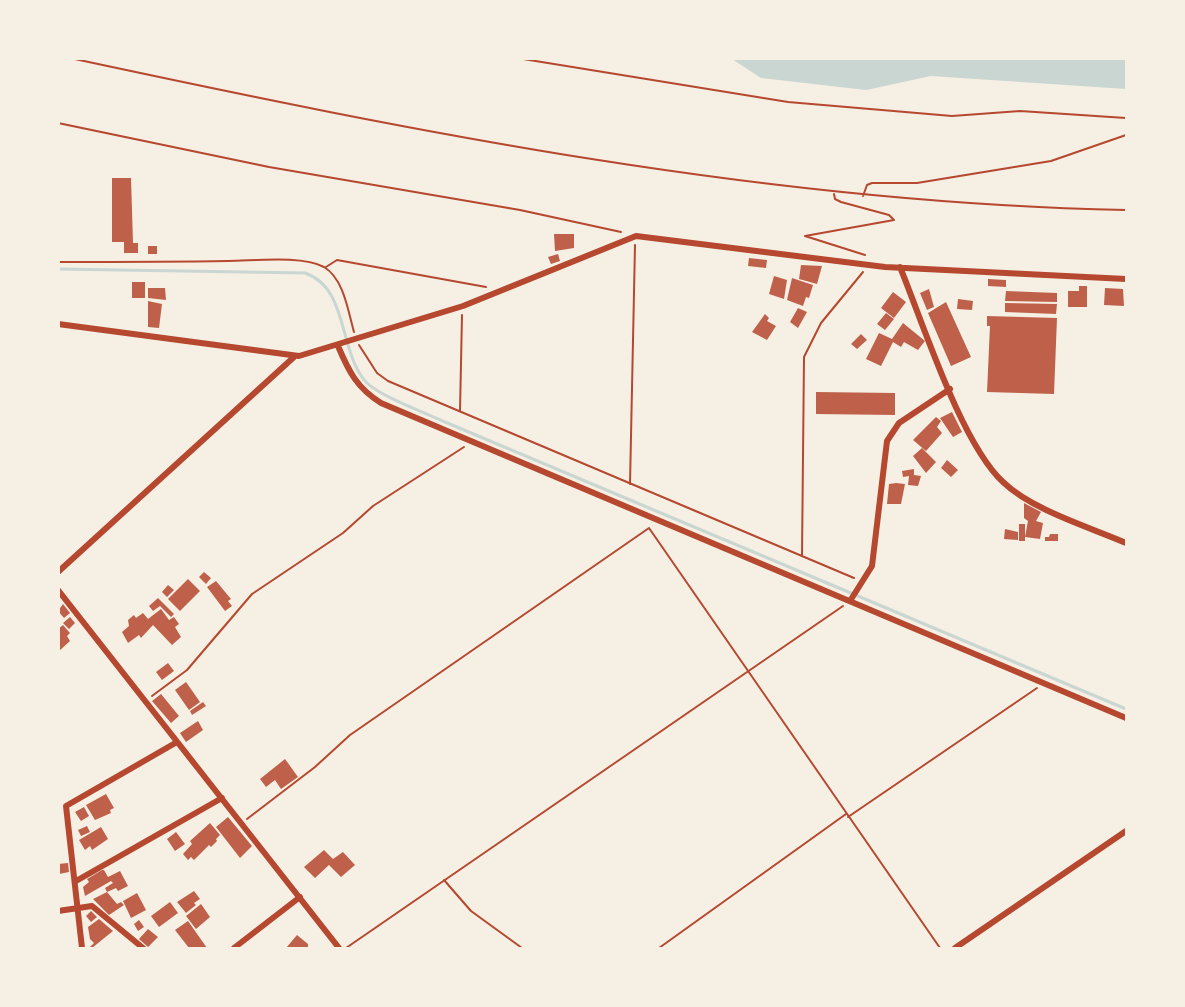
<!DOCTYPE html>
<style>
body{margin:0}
#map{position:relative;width:1185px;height:1007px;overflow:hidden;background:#f6efe4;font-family:Cabin,sans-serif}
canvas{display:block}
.frame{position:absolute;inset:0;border:60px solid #f6efe4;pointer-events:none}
</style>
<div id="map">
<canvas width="1185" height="1007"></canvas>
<div class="frame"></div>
</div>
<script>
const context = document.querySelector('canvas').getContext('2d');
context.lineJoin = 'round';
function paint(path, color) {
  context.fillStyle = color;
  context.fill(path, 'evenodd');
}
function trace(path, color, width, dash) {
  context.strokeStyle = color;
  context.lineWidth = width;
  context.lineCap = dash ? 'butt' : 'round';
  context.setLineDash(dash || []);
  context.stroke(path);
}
paint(new Path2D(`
 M 732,59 L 1126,59 L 1126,89 L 931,76 L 866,90 L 761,78 Z`), '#c9d6d2');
trace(new Path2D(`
 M 58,269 L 305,273 C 349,288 338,351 366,382 C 379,396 426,413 445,422 L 1126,709`), '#c9d6d2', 3);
paint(new Path2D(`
 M 112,178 L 131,178 L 133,243 L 138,243 L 138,253 L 124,253 L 124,242 L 112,242 Z
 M 554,234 L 574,234 L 574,248 L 555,251 Z
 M 148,246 L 157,246 L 157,254 L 148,254 Z
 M 558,254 L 560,261 L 551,264 L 548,257 Z
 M 749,258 L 767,260 L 766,268 L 748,266 Z
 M 801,265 L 822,266 L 817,284 L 799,279 Z
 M 774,276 L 787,280 L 784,299 L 769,294 Z
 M 792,278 L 813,285 L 809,298 L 806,297 L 803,306 L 787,300 Z
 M 988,279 L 1006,280 L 1006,287 L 988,286 Z
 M 132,282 L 145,282 L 145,298 L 132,298 Z
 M 1079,286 L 1087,286 L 1087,307 L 1068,307 L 1068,291 L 1079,291 Z
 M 148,288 L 165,288 L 166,300 L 148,298 Z
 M 1105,288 L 1123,289 L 1124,306 L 1104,305 Z
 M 929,289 L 934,307 L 927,310 L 920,293 Z
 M 1006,291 L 1057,293 L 1057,302 L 1005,301 Z
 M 893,292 L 906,302 L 894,318 L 881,308 Z
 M 958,299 L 973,301 L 972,310 L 957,309 Z
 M 148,301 L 162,304 L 159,328 L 148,327 Z
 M 946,302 L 971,357 L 951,366 L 928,313 Z
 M 1005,303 L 1057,304 L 1056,314 L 1005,312 Z
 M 798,308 L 807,312 L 798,328 L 790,322 Z
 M 886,313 L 894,319 L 885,330 L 877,324 Z
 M 765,314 L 769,318 L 767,321 L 776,326 L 767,340 L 752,332 Z
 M 987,316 L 1057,318 L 1054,394 L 987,392 L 990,326 L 987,326 Z
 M 903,323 L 925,341 L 918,350 L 904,342 L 901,347 L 893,342 L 881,366 L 866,359 L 879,333 L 892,339 Z
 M 861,334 L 867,340 L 857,349 L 851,344 Z
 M 816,392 L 895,393 L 895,415 L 816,414 Z
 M 952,412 L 962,432 L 953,437 L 940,418 Z
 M 936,417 L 941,421 L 937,427 L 942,433 L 926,451 L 913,440 Z
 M 922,448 L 936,462 L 926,473 L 913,456 Z
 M 947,460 L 958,470 L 951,477 L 941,468 Z
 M 914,469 L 914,475 L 921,476 L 918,486 L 908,485 L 909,476 L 903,477 L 902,471 Z
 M 896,483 L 905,484 L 901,504 L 887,504 L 889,484 Z
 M 1024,503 L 1041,512 L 1036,521 L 1043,523 L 1040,539 L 1025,537 L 1028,521 L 1024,518 Z
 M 1019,524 L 1025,524 L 1025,541 L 1019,541 Z
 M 1005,529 L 1018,532 L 1018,540 L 1004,539 Z
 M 1050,534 L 1058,534 L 1058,541 L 1045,541 L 1045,537 L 1049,537 Z
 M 204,572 L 211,578 L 206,584 L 199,577 Z
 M 188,579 L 200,591 L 180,611 L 168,599 Z
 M 216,581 L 231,599 L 228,601 L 232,606 L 225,611 L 207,587 Z
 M 168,585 L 174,590 L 167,597 L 162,592 Z
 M 158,598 L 174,614 L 171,617 L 160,606 L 153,611 L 149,606 Z
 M 63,604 L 70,613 L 64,618 L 58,611 Z
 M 161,609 L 169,620 L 174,617 L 179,624 L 175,627 L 181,637 L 172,645 L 153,625 L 141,638 L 139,635 L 128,643 L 122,632 L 129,626 L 128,620 L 134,615 L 136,618 L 143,613 L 148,619 Z
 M 70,617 L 75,623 L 69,629 L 63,623 Z
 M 63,625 L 70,633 L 67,636 L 70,641 L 58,652 L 58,629 Z
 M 168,663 L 174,671 L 162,680 L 156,672 Z
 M 186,682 L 200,702 L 189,710 L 175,690 Z
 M 161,694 L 179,716 L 171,723 L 152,701 Z
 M 203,702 L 206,706 L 192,715 L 190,711 Z
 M 198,721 L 203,730 L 186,742 L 180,733 Z
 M 285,759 L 298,777 L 281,789 L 275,780 L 266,787 L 260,779 Z
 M 106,794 L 114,808 L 110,810 L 111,813 L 95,820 L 86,805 Z
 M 84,807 L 89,816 L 81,821 L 75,812 Z
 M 228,817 L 252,846 L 240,858 L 216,827 Z
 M 210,823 L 220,835 L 216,839 L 217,841 L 211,847 L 209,845 L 194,860 L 191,857 L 188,860 L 183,854 L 192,844 L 190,841 Z
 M 87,826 L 90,832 L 81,836 L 78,830 Z
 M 101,827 L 108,839 L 92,850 L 90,846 L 85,850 L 79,840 Z
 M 176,832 L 185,844 L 175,851 L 167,839 Z
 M 324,850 L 333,859 L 343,852 L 355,865 L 341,877 L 329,865 L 315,878 L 304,867 Z
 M 68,863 L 69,872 L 59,874 L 58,864 Z
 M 102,870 L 104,870 L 108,877 L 120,871 L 128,886 L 118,891 L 116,888 L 107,892 L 105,888 L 113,883 L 111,881 L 85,896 L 83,887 L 89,882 L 87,879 Z
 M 194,891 L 200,899 L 194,903 L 196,905 L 186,913 L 177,902 Z
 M 107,892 L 117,904 L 121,902 L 124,905 L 109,915 L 93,899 Z
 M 137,893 L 146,910 L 131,918 L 123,901 Z
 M 170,902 L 178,913 L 159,927 L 151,916 Z
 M 201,904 L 210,917 L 196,929 L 186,916 Z
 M 91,911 L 97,917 L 91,922 L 86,916 Z
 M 99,919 L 113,931 L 92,948 L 90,947 L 94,943 L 90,939 L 88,927 Z
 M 139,920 L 144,927 L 138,931 L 134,924 Z
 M 188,921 L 207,948 L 189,948 L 175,930 Z
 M 148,929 L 158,937 L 148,947 L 139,939 Z
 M 297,935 L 308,944 L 308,947 L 286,948 Z`), '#bf614a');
trace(new Path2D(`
 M 70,58 C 419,133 769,203 1126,210
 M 517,58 L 788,102 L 952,116 L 1020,111 L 1126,118
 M 58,123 L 269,167 L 520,210 L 621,232
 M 834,194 L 835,199 L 841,202 L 889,215 L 894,220 L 805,236 L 865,255
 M 863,196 L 867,185 L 872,183 L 917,183 L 1051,161 L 1126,135
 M 58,262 C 115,262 172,262 228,261 C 253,261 302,255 324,267 C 344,279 348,311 354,332
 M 326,267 L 337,260 L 486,287
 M 359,345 L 377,373 L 388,381 L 854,578
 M 460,411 L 462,315
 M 630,484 L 635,245
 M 802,556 L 804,357 L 821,323 L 863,272
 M 152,696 L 187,670 L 252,594 L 343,533 L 373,506 L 464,447
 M 848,817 L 1037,688
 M 247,819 L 315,767 L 350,735 L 649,528 L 940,948
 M 444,880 L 471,911 L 522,948
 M 346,948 L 843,606
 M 659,948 L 846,814`), '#b5482f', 2);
trace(new Path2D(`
 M 900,267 C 923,323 961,443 1003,482 C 1032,510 1089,527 1126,543
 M 58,324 L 299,356 L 463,306 L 636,236 L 885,267 L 1126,279
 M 338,346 C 349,372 357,388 381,403 L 1126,718
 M 58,572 L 294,357
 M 58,590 L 339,948
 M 850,601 L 872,566 L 887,441 L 899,423 L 950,389
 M 76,881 L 222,798
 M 58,911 L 92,906 L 143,948
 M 82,948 L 66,806 L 177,742
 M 234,948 L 300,897
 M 955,948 L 1126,831`), '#b5482f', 6);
</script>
